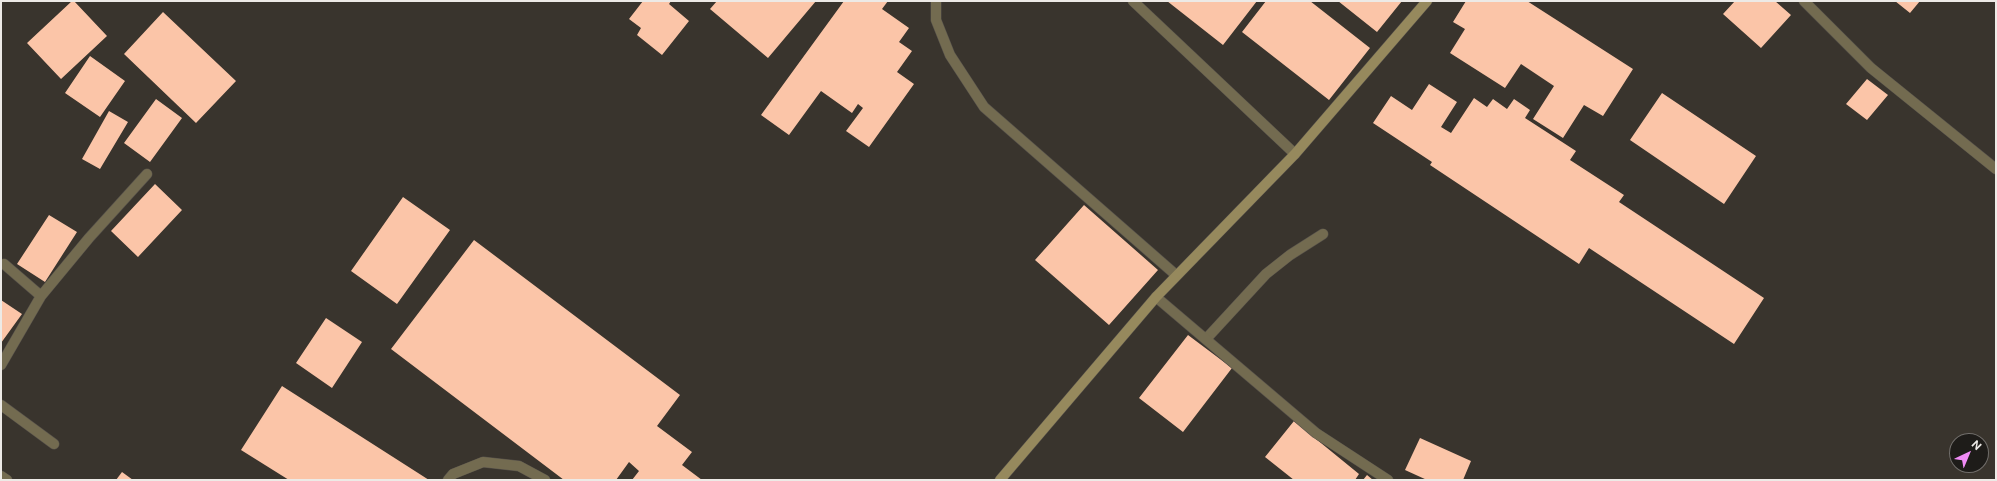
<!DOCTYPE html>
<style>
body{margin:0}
#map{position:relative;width:1997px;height:481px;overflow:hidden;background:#39342d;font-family:"Public Sans",sans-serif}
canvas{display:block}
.frame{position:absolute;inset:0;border:2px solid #edeae6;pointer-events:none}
.north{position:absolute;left:1949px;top:433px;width:40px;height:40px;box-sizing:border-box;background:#1e1c19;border:1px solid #716e6b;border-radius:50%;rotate:44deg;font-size:11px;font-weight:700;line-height:16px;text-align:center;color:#edeae6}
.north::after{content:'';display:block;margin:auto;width:14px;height:18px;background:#f08bf5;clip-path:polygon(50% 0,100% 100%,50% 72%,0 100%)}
</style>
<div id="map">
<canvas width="1997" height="481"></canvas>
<div class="frame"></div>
<div class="north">N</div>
</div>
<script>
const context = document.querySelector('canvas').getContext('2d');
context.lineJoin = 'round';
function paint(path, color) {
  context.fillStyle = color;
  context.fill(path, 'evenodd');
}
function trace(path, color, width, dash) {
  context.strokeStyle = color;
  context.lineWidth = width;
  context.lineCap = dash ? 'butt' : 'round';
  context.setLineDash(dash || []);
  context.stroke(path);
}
paint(new Path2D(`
 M 72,1 L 74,1 L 107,36 L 61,79 L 27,43 Z
 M 643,1 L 671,1 L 669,4 L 689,21 L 662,55 L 637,35 L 641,28 L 629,19 Z
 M 717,1 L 816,1 L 768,58 L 710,9 Z
 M 844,1 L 888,1 L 882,9 L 909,28 L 899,42 L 912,51 L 897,72 L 914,84 L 869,147 L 846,131 L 863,108 L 858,104 L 852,113 L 821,91 L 789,135 L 761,115 Z
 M 1167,1 L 1257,1 L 1223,45 Z
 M 1266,1 L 1310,1 L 1370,48 L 1329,100 L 1242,32 Z
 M 1338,1 L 1402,1 L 1377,32 Z
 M 1466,1 L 1527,1 L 1633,69 L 1603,116 L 1584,105 L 1563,138 L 1533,119 L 1554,86 L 1521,64 L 1505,88 L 1450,53 L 1465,29 L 1453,22 Z
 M 1735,1 L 1775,1 L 1791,15 L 1761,48 L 1723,14 Z
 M 1895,1 L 1920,1 L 1910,13 Z
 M 163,12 L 236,81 L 196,123 L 124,54 Z
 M 90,56 L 125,81 L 100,117 L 65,93 Z
 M 1867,79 L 1888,95 L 1867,120 L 1846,104 Z
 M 1429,84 L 1457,102 L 1441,127 L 1451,133 L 1474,98 L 1487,107 L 1493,99 L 1507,109 L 1514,99 L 1530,110 L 1525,118 L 1576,151 L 1570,160 L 1624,195 L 1619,202 L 1764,298 L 1734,344 L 1589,248 L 1579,264 L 1430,165 L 1432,162 L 1373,123 L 1391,96 L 1412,110 Z
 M 1662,93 L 1756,156 L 1724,204 L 1630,140 Z
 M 156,99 L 182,118 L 150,162 L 124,143 Z
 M 109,111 L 128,122 L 100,169 L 82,159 Z
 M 155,184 L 182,210 L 138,257 L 111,231 Z
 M 403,197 L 450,230 L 397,304 L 351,271 Z
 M 1084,205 L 1158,270 L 1109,325 L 1035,260 Z
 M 49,215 L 77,232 L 45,282 L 17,264 Z
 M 474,240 L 680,395 L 657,426 L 692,452 L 682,465 L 702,480 L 632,480 L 639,471 L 629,462 L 616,480 L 564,480 L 391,349 Z
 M 1,300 L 22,314 L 1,343 Z
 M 326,318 L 362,342 L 332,388 L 296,363 Z
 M 1188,335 L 1232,368 L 1183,432 L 1139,398 Z
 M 282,386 L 429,480 L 289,480 L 241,450 Z
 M 1294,421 L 1359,474 L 1355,480 L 1294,480 L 1265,457 Z
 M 1420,438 L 1471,461 L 1463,480 L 1427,480 L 1405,470 Z
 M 122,472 L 133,480 L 116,480 Z
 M 1367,475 L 1373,480 L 1363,480 Z`), '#fbc5a8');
const lane = new Path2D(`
 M 936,1 L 936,20 L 950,55 L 984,107 L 1176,275
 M 1133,1 L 1295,154
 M 1206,339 L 1266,274 L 1290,255 L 1323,234
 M 1,405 L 54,444
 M 448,480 L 453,474 L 483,462 L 519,466 L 545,480`);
const street = new Path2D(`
 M 1804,1 L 1871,68 L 1996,169
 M 4,264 L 41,296
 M 1156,297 L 1316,433 L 1388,480
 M 1,365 L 41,296 L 89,238 L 147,174
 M 1,476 L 7,480`);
const secondary = new Path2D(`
 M 1000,480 L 1156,297 L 1295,154 L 1427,1`);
trace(lane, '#56514b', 11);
trace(street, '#56514b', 11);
trace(secondary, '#56514b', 11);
trace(lane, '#736b50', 10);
trace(street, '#736b50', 10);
trace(secondary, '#96895d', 10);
</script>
